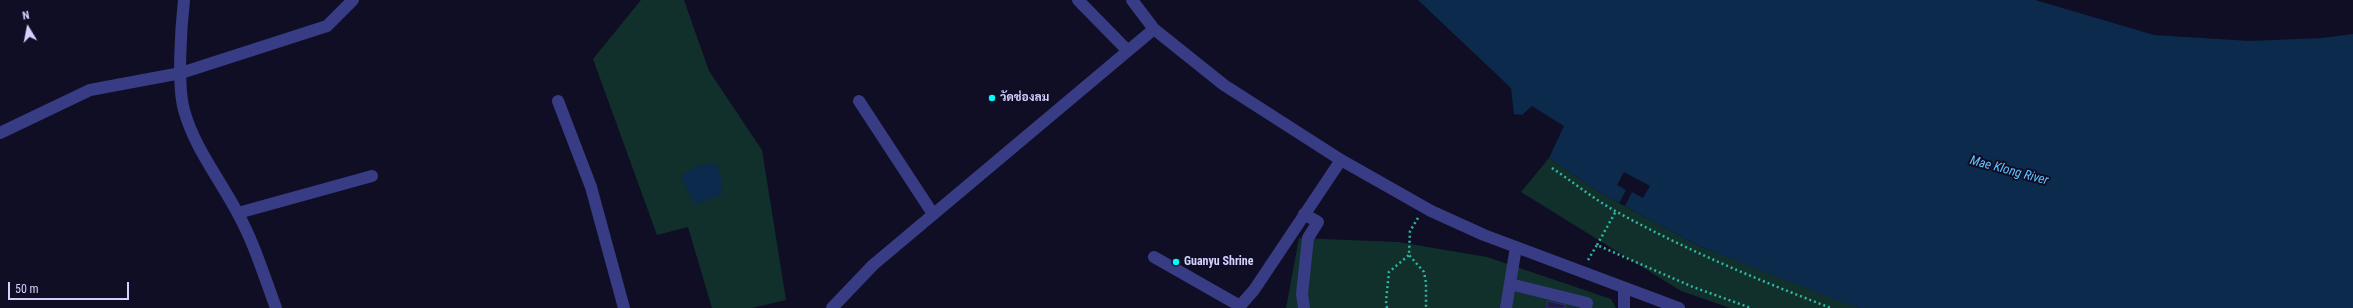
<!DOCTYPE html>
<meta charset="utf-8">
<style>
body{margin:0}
#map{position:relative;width:2353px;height:308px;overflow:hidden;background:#100e25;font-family:"Roboto Condensed",sans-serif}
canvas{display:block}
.north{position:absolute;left:8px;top:8px;width:40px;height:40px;-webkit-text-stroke:3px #100e25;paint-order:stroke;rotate:350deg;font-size:11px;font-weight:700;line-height:16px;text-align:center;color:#d3d2ff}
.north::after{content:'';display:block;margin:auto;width:14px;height:18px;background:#d3d2ff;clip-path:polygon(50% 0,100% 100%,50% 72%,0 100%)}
.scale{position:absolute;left:8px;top:282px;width:121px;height:18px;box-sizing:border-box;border:2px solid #d3d2ff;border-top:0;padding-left:5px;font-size:12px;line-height:14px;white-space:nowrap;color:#d3d2ff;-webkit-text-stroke:3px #100e25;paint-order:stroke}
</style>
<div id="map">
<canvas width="2353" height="308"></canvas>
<div class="north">N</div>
<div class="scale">50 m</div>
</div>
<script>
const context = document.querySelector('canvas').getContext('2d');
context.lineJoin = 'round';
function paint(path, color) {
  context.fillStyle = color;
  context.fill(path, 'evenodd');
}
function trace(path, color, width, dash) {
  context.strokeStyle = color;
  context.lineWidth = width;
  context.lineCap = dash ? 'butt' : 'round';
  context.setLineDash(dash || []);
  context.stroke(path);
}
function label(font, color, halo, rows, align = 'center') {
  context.font = font + ' "Roboto Condensed",Sarabun,sans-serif';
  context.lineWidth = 4;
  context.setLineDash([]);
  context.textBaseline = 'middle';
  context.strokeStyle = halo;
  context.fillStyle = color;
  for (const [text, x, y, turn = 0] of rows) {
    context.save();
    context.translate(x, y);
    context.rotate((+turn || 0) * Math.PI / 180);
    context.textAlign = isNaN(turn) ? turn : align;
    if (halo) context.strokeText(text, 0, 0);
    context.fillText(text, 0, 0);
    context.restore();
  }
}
paint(new Path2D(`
 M 641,0 L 684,0 L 709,71 L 762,150 L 786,300 L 752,308 L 712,308 L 688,227 L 657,235 L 593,59 Z
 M 1549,158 L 1599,192 L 1699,246 L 1860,308 L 1730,308 L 1681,291 L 1521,192 Z
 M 1299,238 L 1398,242 L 1487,257 L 1611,299 L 1616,308 L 1286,308 Z`), '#112f2b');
paint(new Path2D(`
 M 1418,0 L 2035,0 L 2154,35 L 2250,41 L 2322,38 L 2353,34 L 2353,308 L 1860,308 L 1841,302 L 1699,246 L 1599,192 L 1549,158 L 1564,126 L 1532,106 L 1522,115 L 1514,114 L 1511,88 Z
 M 712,163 L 720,168 L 722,194 L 695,205 L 681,176 L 696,166 Z`), '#0c2a4b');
paint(new Path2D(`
 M 1624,172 L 1650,186 L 1643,198 L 1632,192 L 1625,206 L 1619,203 L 1626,190 L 1617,185 Z`), '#100e25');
const building = new Path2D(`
 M 1548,301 L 1566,305 L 1565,308 L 1547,308 Z`);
paint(building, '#1f1a46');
trace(building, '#332c73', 1);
trace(new Path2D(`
 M 1552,168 C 1573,182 1595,200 1617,212 C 1686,250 1758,280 1831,308
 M 1418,218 L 1410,231 L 1409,255 L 1424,272 L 1426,283 L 1426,308
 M 1597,245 L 1616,211
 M 1588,260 L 1597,245 L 1693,287 L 1751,308
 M 1387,308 L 1386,301 L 1389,272 L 1409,255`), '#2db9a4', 2.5, [2, 3]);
trace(new Path2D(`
 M 184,0 C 181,27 177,85 184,110 C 194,147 219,178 237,212 C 254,242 264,276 276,308
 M 1078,0 L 1128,51
 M 1132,0 L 1154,29 L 1224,85 L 1341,160 L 1431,211 L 1484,235 L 1679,308
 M 558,101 L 591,187 L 624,308
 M 859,101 L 933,214
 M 0,133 L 90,90 L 181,73 L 327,26 L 353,0
 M 238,213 L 372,176
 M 1154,257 L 1240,306 L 1254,290 L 1341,160
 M 1510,284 L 1587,303 L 1586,308
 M 832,308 L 873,265 L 1154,29
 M 1304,308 L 1302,294 L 1308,238 L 1318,222 L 1304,214
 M 1506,308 L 1516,247
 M 1624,308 L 1624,288`), '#383c85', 12);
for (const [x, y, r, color] of [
 [992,98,4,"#00fbfd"],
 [1176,262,4,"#00fbfd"]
]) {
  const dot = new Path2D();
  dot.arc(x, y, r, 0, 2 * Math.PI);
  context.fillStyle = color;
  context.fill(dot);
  trace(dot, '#100e25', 1.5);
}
label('bold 12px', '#d3d2ff', '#100e25', [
 ["วัดช่องลม",1000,98],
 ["Guanyu Shrine",1184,262]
], 'left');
label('italic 13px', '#60c4ff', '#100e25', [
 ["Mae Klong River",2009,171,15]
]);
</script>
